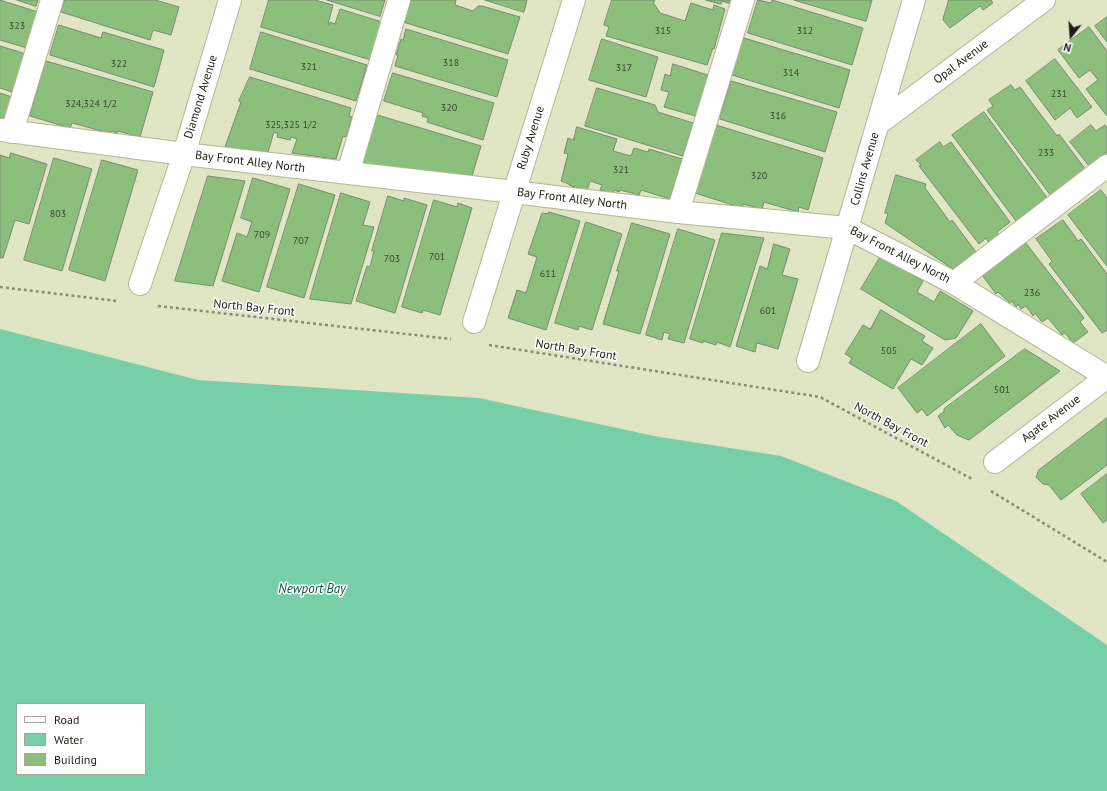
<!DOCTYPE html>
<style>
body{margin:0}
#map{position:relative;width:1107px;height:791px;overflow:hidden;background:#e0e5c4;font-family:"PT Sans",sans-serif}
canvas{display:block}
.legend{position:absolute;left:16px;top:703px;width:130px;height:72px;box-sizing:border-box;background:#fff;border:1px solid #a4a5a0;margin:0;padding:5px 7px;list-style:none;font-size:12px;color:#1b1d11}
.legend li{display:flex;align-items:center;gap:8px;height:20px}
.legend b{width:20px;border:1px solid #a4a5a0}
.north{position:absolute;left:1051px;top:16px;width:40px;height:40px;-webkit-text-stroke:3px #fff;paint-order:stroke;rotate:197deg;font-size:11px;font-weight:700;line-height:16px;text-align:center;color:#1b1d11}
.north::after{content:'';display:block;margin:auto;width:14px;height:18px;background:#1b1d11;clip-path:polygon(50% 0,100% 100%,50% 72%,0 100%)}
</style>
<div id="map">
<canvas width="1107" height="791"></canvas>
<ul class="legend">
<li><b style="height:5px;background:#fff"></b>Road</li>
<li><b style="height:11px;background:#76cfa7"></b>Water</li>
<li><b style="height:11px;background:#8cbe7c"></b>Building</li>
</ul>
<div class="north">N</div>
</div>
<script>
const context = document.querySelector('canvas').getContext('2d');
context.lineJoin = 'round';
function paint(path, color) {
  context.fillStyle = color;
  context.fill(path, 'evenodd');
}
function trace(path, color, width, dash) {
  context.strokeStyle = color;
  context.lineWidth = width;
  context.lineCap = dash ? 'butt' : 'round';
  context.setLineDash(dash || []);
  context.stroke(path);
}
function label(font, color, halo, rows, align = 'center') {
  context.font = font + ' "PT Sans",sans-serif';
  context.lineWidth = 3;
  context.setLineDash([]);
  context.textBaseline = 'middle';
  context.strokeStyle = halo;
  context.fillStyle = color;
  for (const [text, x, y, turn = 0] of rows) {
    context.save();
    context.translate(x, y);
    context.rotate((+turn || 0) * Math.PI / 180);
    context.textAlign = isNaN(turn) ? turn : align;
    if (halo) context.strokeText(text, 0, 0);
    context.fillText(text, 0, 0);
    context.restore();
  }
}
paint(new Path2D(`
 M 0,329 L 198,380 L 479,398 L 654,436 L 781,456 L 896,501 L 1107,645 L 1107,791 L 0,791 ZM 17,704 L 145,704 L 145,774 L 17,774 Z`), '#76cfa7');
const building = new Path2D(`
 M 0,0 L 38,12 L 27,48 L 0,40 Z
 M 17,0 L 38,0 L 36,6 Z
 M 65,0 L 155,0 L 179,7 L 171,35 L 153,30 L 150,40 L 61,12 Z
 M 269,0 L 315,0 L 333,5 L 328,24 L 330,24 L 330,22 L 335,24 L 340,9 L 382,22 L 371,60 L 261,27 Z
 M 327,0 L 385,0 L 380,16 Z
 M 410,0 L 456,0 L 455,5 L 473,11 L 478,6 L 482,6 L 520,17 L 508,54 L 403,22 Z
 M 485,0 L 527,0 L 524,12 Z
 M 612,0 L 655,0 L 653,4 L 655,5 L 660,13 L 685,21 L 691,3 L 713,10 L 714,5 L 725,9 L 714,49 L 713,48 L 707,65 L 606,36 L 609,27 L 604,25 Z
 M 706,0 L 732,0 L 731,4 L 722,1 L 721,4 Z
 M 758,0 L 771,3 L 772,0 L 863,28 L 852,65 L 748,33 Z
 M 794,0 L 872,0 L 866,21 Z
 M 949,0 L 991,0 L 993,3 L 983,10 L 980,6 L 950,28 L 943,20 Z
 M 1107,17 L 1107,42 L 1095,26 Z
 M 59,25 L 101,38 L 103,32 L 164,50 L 154,87 L 50,55 Z
 M 1089,27 L 1107,51 L 1107,116 L 1086,89 L 1098,80 L 1090,70 L 1079,78 L 1058,50 Z
 M 406,29 L 508,60 L 497,97 L 395,66 L 398,55 L 396,55 L 401,39 L 403,40 Z
 M 261,32 L 367,65 L 356,101 L 250,69 Z
 M 744,38 L 850,70 L 839,108 L 732,75 Z
 M 602,39 L 658,57 L 646,97 L 589,80 Z
 M 0,46 L 26,54 L 15,93 L 0,88 Z
 M 1055,59 L 1092,107 L 1077,118 L 1070,108 L 1055,120 L 1026,81 Z
 M 46,61 L 153,92 L 140,137 L 118,131 L 117,133 L 110,131 L 109,133 L 72,123 L 70,128 L 30,116 Z
 M 673,64 L 711,76 L 699,117 L 664,107 L 669,92 L 661,90 L 665,74 L 670,76 Z
 M 393,73 L 494,103 L 483,140 L 427,122 L 428,118 L 422,116 L 423,113 L 384,101 Z
 M 250,77 L 351,108 L 349,116 L 352,117 L 346,137 L 343,136 L 336,159 L 292,153 L 297,139 L 291,137 L 290,140 L 277,137 L 278,134 L 274,132 L 268,152 L 225,147 L 241,102 L 239,101 Z
 M 731,81 L 837,112 L 825,152 L 720,119 Z
 M 1011,85 L 1015,90 L 1020,87 L 1057,136 L 1059,134 L 1086,170 L 1051,196 L 987,110 L 993,106 L 989,100 Z
 M 597,88 L 655,105 L 658,112 L 693,123 L 683,156 L 585,126 Z
 M 0,93 L 12,97 L 4,121 L 0,121 Z
 M 984,112 L 1048,199 L 1016,221 L 952,135 Z
 M 374,114 L 481,146 L 472,176 L 359,163 Z
 M 716,125 L 823,158 L 808,210 L 799,207 L 798,212 L 764,202 L 762,209 L 743,204 L 742,208 L 695,193 Z
 M 1091,125 L 1096,131 L 1105,125 L 1107,128 L 1107,152 L 1089,166 L 1070,142 Z
 M 577,127 L 617,139 L 613,151 L 631,156 L 634,148 L 648,152 L 649,149 L 682,159 L 670,199 L 641,190 L 639,195 L 620,190 L 619,192 L 614,190 L 613,194 L 600,190 L 602,185 L 590,181 L 587,191 L 569,185 L 569,184 L 561,181 L 568,154 L 564,153 L 568,138 L 573,140 Z
 M 940,142 L 943,147 L 951,142 L 1010,222 L 997,232 L 999,235 L 989,243 L 986,238 L 979,244 L 919,166 L 921,165 L 916,160 Z
 M 11,153 L 47,164 L 29,224 L 15,220 L 3,258 L 0,258 L 0,155 L 9,158 Z
 M 54,158 L 92,169 L 62,271 L 24,260 Z
 M 102,160 L 138,170 L 105,281 L 69,270 Z
 M 896,175 L 926,184 L 925,188 L 950,222 L 952,220 L 976,252 L 953,269 L 885,223 L 888,214 L 885,213 Z
 M 208,176 L 245,181 L 213,286 L 175,281 Z
 M 253,178 L 290,189 L 259,292 L 222,281 L 237,233 L 247,237 L 252,222 L 241,218 Z
 M 299,184 L 335,195 L 304,298 L 267,287 Z
 M 1101,190 L 1107,198 L 1107,266 L 1068,215 Z
 M 341,193 L 370,202 L 363,225 L 374,227 L 351,304 L 310,299 Z
 M 388,196 L 404,201 L 404,198 L 427,205 L 395,313 L 356,301 L 367,266 L 370,267 L 374,251 L 372,251 Z
 M 434,200 L 457,207 L 458,203 L 472,208 L 440,315 L 423,310 L 422,313 L 402,307 Z
 M 549,212 L 580,221 L 546,330 L 508,318 L 517,290 L 526,293 L 537,257 L 528,254 L 542,213 L 548,214 Z
 M 1063,220 L 1078,241 L 1081,239 L 1107,274 L 1107,330 L 1102,333 L 1049,264 L 1052,261 L 1036,239 Z
 M 586,222 L 622,234 L 592,330 L 579,326 L 578,330 L 555,323 Z
 M 632,223 L 670,234 L 640,334 L 603,324 L 619,271 L 617,271 Z
 M 678,229 L 715,240 L 684,343 L 668,339 L 670,334 L 664,332 L 662,340 L 646,335 Z
 M 722,233 L 764,238 L 730,347 L 717,342 L 716,345 L 703,341 L 703,343 L 690,339 Z
 M 1025,242 L 1084,318 L 1080,322 L 1088,332 L 1073,343 L 1065,333 L 1062,335 L 1048,318 L 1042,322 L 1035,313 L 1033,316 L 1026,306 L 1021,309 L 1018,304 L 1016,307 L 1012,301 L 1010,303 L 998,292 L 996,294 L 982,275 Z
 M 774,244 L 790,249 L 782,275 L 798,279 L 778,349 L 757,343 L 755,352 L 736,346 L 760,266 L 767,269 Z
 M 881,256 L 923,281 L 917,292 L 934,302 L 940,291 L 973,311 L 956,338 L 945,340 L 861,289 Z
 M 881,310 L 925,336 L 922,341 L 933,348 L 922,365 L 911,359 L 893,389 L 849,363 L 852,358 L 845,354 L 863,325 L 870,329 Z
 M 981,324 L 1005,356 L 927,416 L 922,409 L 917,413 L 898,388 Z
 M 1025,349 L 1060,371 L 969,440 L 957,435 L 948,425 L 945,428 L 938,416 L 944,412 L 944,409 Z
 M 1107,418 L 1107,465 L 1061,500 L 1049,485 L 1043,484 L 1036,477 L 1039,470 Z
 M 1107,474 L 1107,520 L 1103,523 L 1081,494 Z`);
paint(building, '#8cbe7c');
trace(building, '#788b71', 1);
const minor = new Path2D(`
 M 878,124 L 1044,0
 M 0,130 L 184,154 L 514,192 L 678,212 L 847,228 L 954,283 L 1107,377
 M 12,132 L 52,0
 M 348,173 L 399,0
 M 678,212 L 743,0
 M 954,283 L 1107,166
 M 140,284 L 184,154 L 230,0
 M 474,322 L 574,0
 M 808,361 L 914,0
 M 995,462 L 1107,377`);
trace(minor, '#b2b696', 24);
trace(new Path2D(`
 M 0,287 L 117,301
 M 158,306 L 451,339
 M 489,345 L 820,397 L 972,479
 M 991,491 L 1107,562`), '#898d75', 2.5, [3, 3]);
trace(minor, '#fff', 22);
label('10px', '#37452c', null, [
 ["323",17,26],
 ["315",663,31],
 ["312",805,31],
 ["318",451,63],
 ["322",119,64],
 ["321",309,67],
 ["317",624,68],
 ["314",791,73],
 ["231",1059,94],
 ["324,324 1/2",91,104],
 ["320",449,108],
 ["316",778,116],
 ["325,325 1/2",291,125],
 ["233",1046,153],
 ["321",621,170],
 ["320",759,176],
 ["803",58,214],
 ["709",262,235],
 ["707",301,241],
 ["701",437,257],
 ["703",392,259],
 ["611",548,274],
 ["236",1032,293],
 ["601",768,311],
 ["505",889,351],
 ["501",1002,390]
]);
label('12px', '#1b1d11', '#fff', [
 ["Opal Avenue",961,62,-37],
 ["Diamond Avenue",201,97,-73],
 ["Ruby Avenue",531,138,-73],
 ["Bay Front Alley North",250,162,7],
 ["Collins Avenue",865,169,-74],
 ["Bay Front Alley North",572,199,7],
 ["Bay Front Alley North",900,255,27],
 ["North Bay Front",254,308,6],
 ["North Bay Front",576,350,9],
 ["Agate Avenue",1051,419,-37],
 ["North Bay Front",891,425,28]
]);
label('italic 13px', '#0d563b', '#fff', [
 ["Newport Bay",312,589]
]);
</script>
